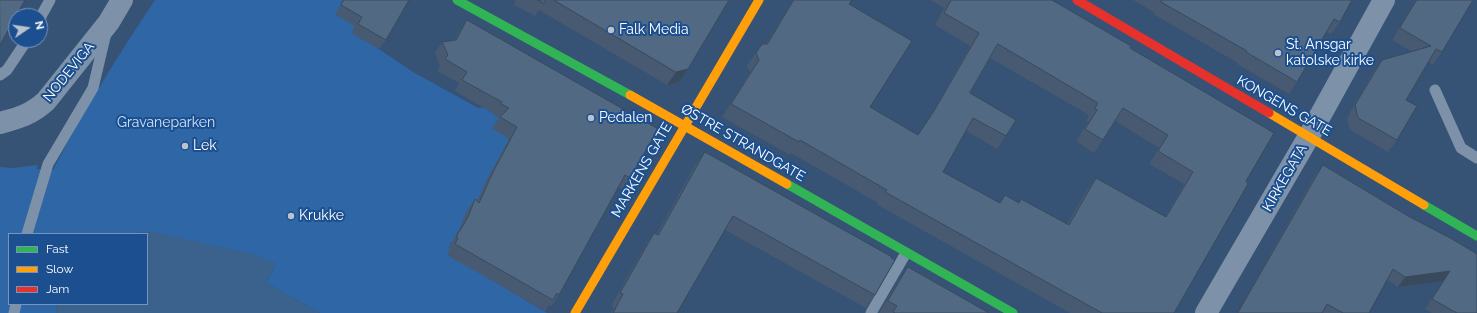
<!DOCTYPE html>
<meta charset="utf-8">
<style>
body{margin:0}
#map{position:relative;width:1477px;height:313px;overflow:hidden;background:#365274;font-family:Raleway,sans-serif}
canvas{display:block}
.legend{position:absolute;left:8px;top:233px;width:140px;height:72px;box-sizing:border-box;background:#1b4f8f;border:1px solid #7695bc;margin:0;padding:5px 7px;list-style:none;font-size:12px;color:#fff}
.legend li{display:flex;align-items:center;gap:8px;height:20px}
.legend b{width:20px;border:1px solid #7695bc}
.north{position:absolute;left:8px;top:8px;width:40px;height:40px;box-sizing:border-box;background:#1b4f8f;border:1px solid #7695bc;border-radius:50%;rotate:77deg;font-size:11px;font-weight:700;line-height:16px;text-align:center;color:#fff}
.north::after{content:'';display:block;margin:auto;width:14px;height:18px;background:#b9c2ce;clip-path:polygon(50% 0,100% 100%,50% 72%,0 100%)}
</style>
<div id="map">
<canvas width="1477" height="313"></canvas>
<ul class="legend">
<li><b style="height:5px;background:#30b455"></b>Fast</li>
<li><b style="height:5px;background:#ff9f0a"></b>Slow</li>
<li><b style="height:5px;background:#e5322d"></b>Jam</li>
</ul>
<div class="north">N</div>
</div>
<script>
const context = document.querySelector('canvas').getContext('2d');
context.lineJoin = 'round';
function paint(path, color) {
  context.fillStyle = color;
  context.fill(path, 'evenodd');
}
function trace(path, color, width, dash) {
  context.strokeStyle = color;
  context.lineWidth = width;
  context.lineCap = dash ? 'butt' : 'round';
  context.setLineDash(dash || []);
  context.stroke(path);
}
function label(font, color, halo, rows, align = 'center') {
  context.font = font + ' Raleway,sans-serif';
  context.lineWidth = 4;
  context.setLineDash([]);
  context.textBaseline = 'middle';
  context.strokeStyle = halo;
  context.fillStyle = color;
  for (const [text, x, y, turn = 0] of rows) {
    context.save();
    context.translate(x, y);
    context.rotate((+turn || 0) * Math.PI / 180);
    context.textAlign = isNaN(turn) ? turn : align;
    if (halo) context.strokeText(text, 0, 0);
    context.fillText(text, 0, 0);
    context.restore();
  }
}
paint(new Path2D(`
 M 155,0 L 354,0 L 361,37 L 413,72 L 478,108 L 517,104 L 507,145 L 451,255 L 547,313 L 320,313 L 266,283 L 276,264 L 154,232 L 117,234 L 9,234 L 9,304 L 57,304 L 56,313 L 0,313 L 0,167 L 13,168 L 38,165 L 36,169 L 53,170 C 83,112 118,55 155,0 Z`), '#2f66a5');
paint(new Path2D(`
 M 154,232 L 253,254 L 276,264 L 266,283 L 320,313 L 56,313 L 57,304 L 147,304 L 147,234 L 117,234 Z`), '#3b618d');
trace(new Path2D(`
 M 40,18 L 50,0
 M 0,75 L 7,70 L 27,40
 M 1435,90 L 1461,148 L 1477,158
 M 27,234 L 48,164 L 93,88 L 106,33
 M 14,313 L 16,304
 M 871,313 L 906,253`), '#7d92a8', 11);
trace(new Path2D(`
 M 0,123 C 19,118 32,114 46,101 L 109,22 L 122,0
 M 1206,313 L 1309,136 L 1384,0`), '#7d92a8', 22);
trace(new Path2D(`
 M 457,0 L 630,95
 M 787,184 L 1013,313
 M 1424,205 L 1477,236`), '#30b455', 9);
trace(new Path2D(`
 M 630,95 L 787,184
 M 1269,113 L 1424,205
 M 575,313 L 759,0`), '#ff9f0a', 9);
trace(new Path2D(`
 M 1077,0 L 1269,113`), '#e5322d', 9);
paint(new Path2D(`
 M 343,0 L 409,0 L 386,40 L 379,49 L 351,33 L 355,26 L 335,15 Z
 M 516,0 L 729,0 L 688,69 L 679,82 L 667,85 L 539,10 L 535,16 L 514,5 Z
 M 793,0 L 852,0 L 849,4 L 870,107 L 918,135 L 926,124 L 970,46 L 935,25 L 944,8 L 930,0 L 1052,0 L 1130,48 L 1246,181 L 1174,313 L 1070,313 L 876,204 L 878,203 L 791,153 L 790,155 L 722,117 L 750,72 L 747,66 L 753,57 L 762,44 L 766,44 ZM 990,58 L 1089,115 L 1086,121 L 1088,122 L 1076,141 L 1094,153 L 1103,140 L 1115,121 L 1159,148 L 1149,164 L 1184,184 L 1165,217 L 1096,178 L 1087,190 L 1067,224 L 1021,199 L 1019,203 L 1005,195 L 999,203 L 943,172 L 966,131 L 997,149 L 1006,136 L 970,93 Z
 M 1133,0 L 1352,0 L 1340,22 L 1331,34 L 1327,32 L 1297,82 L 1289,94 L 1237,64 L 1238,63 L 1153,14 L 1154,12 Z
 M 1415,0 L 1473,0 L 1442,52 L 1433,65 L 1428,62 L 1406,100 L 1397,140 L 1388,152 L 1350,130 L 1347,118 L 1373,72 L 1382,60 L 1411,51 L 1392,40 Z
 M 467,20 L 630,178 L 622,189 L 619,187 L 559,295 L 552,306 L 549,305 L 545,311 L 447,255 L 450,249 L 448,248 L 460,228 L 467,210 L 475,199 L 477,201 L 485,183 L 509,139 L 492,128 L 499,118 L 494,115 L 494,114 L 455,91 L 459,83 L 437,71 L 440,66 L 435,53 L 442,42 L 455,40 L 459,32 Z
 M 705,152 L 875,295 L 866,308 L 725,230 L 677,313 L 611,313 L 614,308 L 611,306 L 645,246 L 654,233 L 657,234 L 695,165 Z
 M 1323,165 L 1408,216 L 1477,313 L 1432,313 L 1425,309 L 1443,281 L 1398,287 L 1387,280 L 1369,313 L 1237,313 L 1315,175 Z
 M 908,267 L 989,313 L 879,313 L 898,281 Z`), '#475a72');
paint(new Path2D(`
 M 688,69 L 679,82 L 667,85 L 676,72 Z
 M 1450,271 L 1443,281 L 1398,287 L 1405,277 Z`), '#394a5c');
const building = new Path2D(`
 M 0,0 L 25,0 L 0,45 Z
 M 344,0 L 409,0 L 386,40 L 358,24 L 362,17 L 341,5 Z
 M 538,0 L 546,0 L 544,3 Z
 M 554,0 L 729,0 L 688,69 L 676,72 Z
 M 794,0 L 852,0 L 849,4 L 912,41 L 870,107 L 918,135 L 934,111 L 979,33 L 944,13 L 951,0 L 1052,0 L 1131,46 L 1130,48 L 1274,133 L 1246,181 L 1248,184 L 1174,313 L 1102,313 L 885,192 L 887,190 L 800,140 L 799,142 L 731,104 L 759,60 L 756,53 L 762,44 L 767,44 ZM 998,44 L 1098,103 L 1095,108 L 1097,110 L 1085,129 L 1103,140 L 1123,108 L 1168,135 L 1158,151 L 1193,172 L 1166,217 L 1096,178 L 1069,225 L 1021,199 L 1019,203 L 1005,195 L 1000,203 L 943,172 L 973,118 L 1006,136 L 1016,120 L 970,93 Z
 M 1162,0 L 1352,0 L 1340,22 L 1334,19 L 1297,82 L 1246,52 L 1247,51 L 1161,2 Z
 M 1417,0 L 1473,0 L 1442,52 L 1436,49 L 1406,100 L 1417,106 L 1397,140 L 1358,118 L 1355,105 L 1382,60 L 1431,46 L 1400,28 Z
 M 467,20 L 658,129 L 630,178 L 625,175 L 559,295 L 557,293 L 553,300 L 455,244 L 458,238 L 456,237 L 468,217 L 475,199 L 479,203 L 493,172 L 517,127 L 500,117 L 509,108 L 501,104 L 502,102 L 462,80 L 467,72 L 445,59 L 448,55 L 442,42 L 456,40 Z
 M 705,152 L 892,257 L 891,258 L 895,260 L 875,295 L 733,216 L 677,313 L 613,313 L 623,294 L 620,293 L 654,233 L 658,235 Z
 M 1323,165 L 1408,216 L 1452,239 L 1477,254 L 1477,313 L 1457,313 L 1432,299 L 1450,271 L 1405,277 L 1393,269 L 1369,313 L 1343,313 L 1327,304 L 1322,313 L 1238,313 Z
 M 908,267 L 989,313 L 895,313 L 893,312 L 897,306 L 888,301 Z`);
paint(building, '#526984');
trace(building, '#394a5c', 1);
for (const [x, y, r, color] of [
 [611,30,4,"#b9c2ce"],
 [1278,53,4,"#b9c2ce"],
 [591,118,4,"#b9c2ce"],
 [185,146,4,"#b9c2ce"],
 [291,216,4,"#b9c2ce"]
]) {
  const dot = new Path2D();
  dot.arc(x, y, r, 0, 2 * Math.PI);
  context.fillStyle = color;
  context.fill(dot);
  trace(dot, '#1b4f8f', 1.5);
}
label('14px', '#fff', '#1b4f8f', [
 ["Falk Media",619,30],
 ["St. Ansgar",1286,45],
 ["katolske kirke",1286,61],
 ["Pedalen",599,118],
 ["Lek",193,146],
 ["Krukke",299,216]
], 'left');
label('14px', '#fff', '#1b4f8f', [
 ["NODEVIGA",69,72,-51],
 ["KONGENS GATE",1284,106,30],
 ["ØSTRE STRANDGATE",743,143,30],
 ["MARKENS GATE",642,170,-60],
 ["KIRKEGATA",1285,178,-60]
]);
label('14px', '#cfe3fa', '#1b4f8f', [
 ["Gravaneparken",166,123]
]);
</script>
